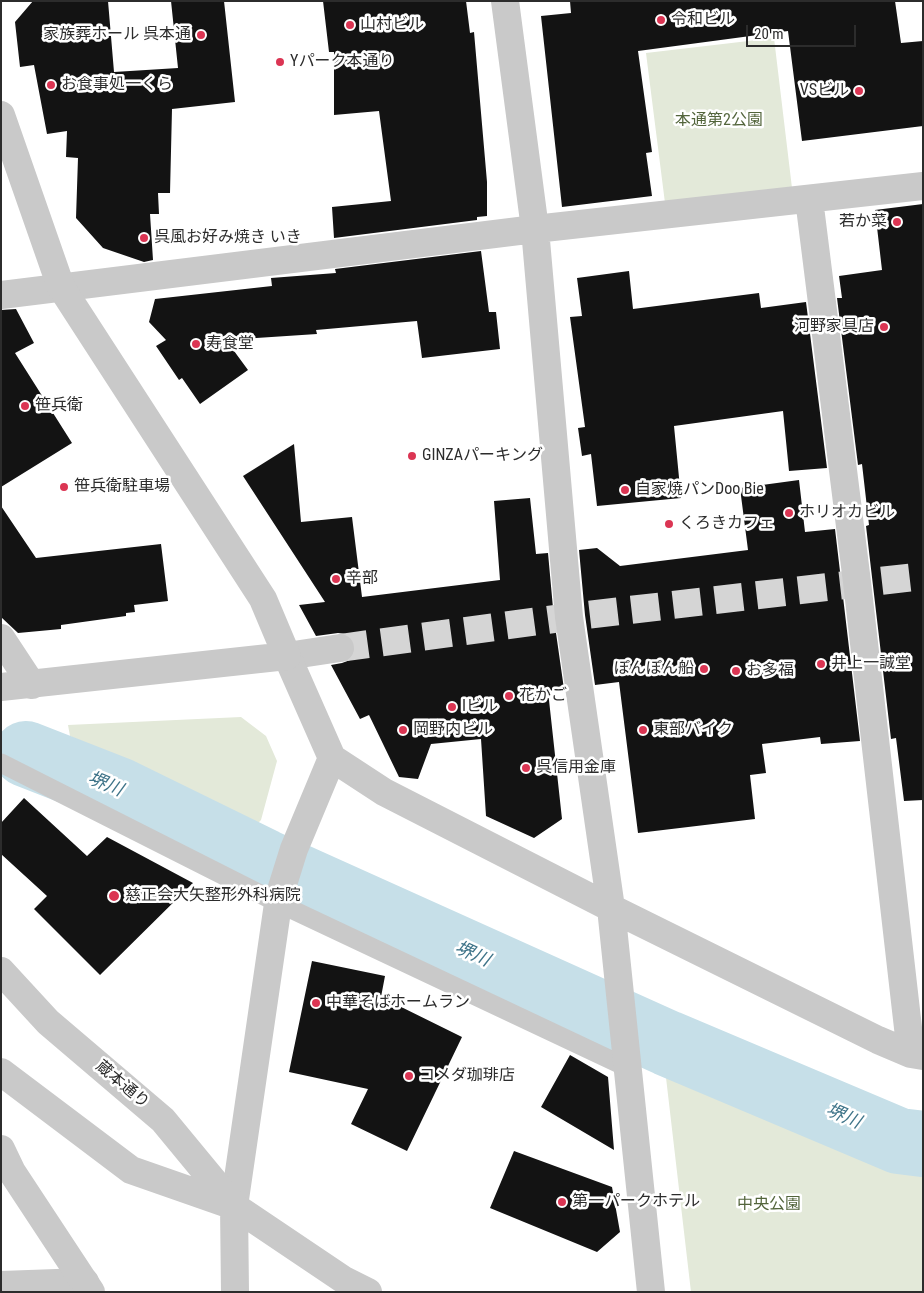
<!DOCTYPE html>
<meta charset="utf-8">
<style>
body{margin:0}
#map{position:relative;width:924px;height:1293px;overflow:hidden;background:#fff;font-family:"Roboto Condensed",sans-serif}
canvas{display:block}
.frame{position:absolute;inset:0;border:2px solid #2c2c2c;pointer-events:none}
.scale{position:absolute;left:746px;top:25px;width:110px;height:22px;box-sizing:border-box;border:2px solid #2c2c2c;border-top:0;padding-left:6px;font-size:15px;line-height:18px;white-space:nowrap;color:#2c2c2c;-webkit-text-stroke:4px #fff;paint-order:stroke}
</style>
<div id="map">
<canvas width="924" height="1293"></canvas>
<div class="frame"></div>
<div class="scale">20 m</div>
</div>
<script>
const context = document.querySelector('canvas').getContext('2d');
context.lineJoin = 'round';
function paint(path, color) {
  context.fillStyle = color;
  context.fill(path, 'evenodd');
}
function trace(path, color, width, dash) {
  context.strokeStyle = color;
  context.lineWidth = width;
  context.lineCap = dash ? 'butt' : 'round';
  context.setLineDash(dash || []);
  context.stroke(path);
}
function label(font, color, halo, rows, align = 'center') {
  context.font = font + ' "Roboto Condensed","Noto Sans JP",sans-serif';
  context.lineWidth = 5;
  context.setLineDash([]);
  context.textBaseline = 'middle';
  context.strokeStyle = halo;
  context.fillStyle = color;
  for (const [text, x, y, turn = 0] of rows) {
    context.save();
    context.translate(x, y);
    context.rotate((+turn || 0) * Math.PI / 180);
    context.textAlign = isNaN(turn) ? turn : align;
    if (halo) context.strokeText(text, 0, 0);
    context.fillText(text, 0, 0);
    context.restore();
  }
}
paint(new Path2D(`
 M 774,38 L 792,188 L 665,203 L 646,53 Z
 M 241,717 L 266,736 L 277,761 L 261,820 L 252,829 L 70,736 L 68,725 Z
 M 665,1069 L 894,1164 L 923,1169 L 923,1292 L 691,1292 Z`), '#e3e9d9');
trace(new Path2D(`
 M 26,754 L 118,790 L 265,862 L 667,1043 L 899,1141 L 923,1144`), '#c6dfe8', 66);
paint(new Path2D(`
 M 33,1 L 108,1 L 114,72 L 178,68 L 171,1 L 224,1 L 235,102 L 172,109 L 170,193 L 158,193 L 159,214 L 150,214 L 153,260 L 144,262 L 103,248 L 76,218 L 78,158 L 66,157 L 67,131 L 47,134 L 34,65 L 20,67 L 15,22 Z
 M 323,1 L 466,1 L 470,33 L 474,32 L 487,182 L 487,216 L 477,217 L 477,220 L 334,238 L 332,207 L 391,201 L 379,111 L 334,115 L 334,52 L 329,52 Z
 M 570,1 L 895,1 L 901,43 L 923,41 L 923,126 L 802,141 L 788,31 L 638,51 L 652,152 L 646,153 L 652,196 L 562,207 L 541,16 L 571,13 Z
 M 923,204 L 923,800 L 904,801 L 896,738 L 891,739 L 866,526 L 869,525 L 862,464 L 858,465 L 837,298 L 842,298 L 839,276 L 882,270 L 875,210 Z
 M 481,251 L 489,312 L 496,312 L 500,349 L 422,358 L 417,321 L 316,330 L 317,334 L 226,340 L 248,370 L 200,404 L 182,378 L 179,380 L 156,346 L 166,340 L 149,322 L 155,299 L 272,286 L 271,278 L 336,273 L 335,269 Z
 M 629,271 L 633,309 L 759,293 L 761,308 L 806,302 L 827,468 L 789,471 L 783,411 L 674,426 L 681,498 L 597,506 L 591,454 L 582,456 L 578,428 L 585,427 L 570,317 L 582,316 L 577,278 Z
 M 16,309 L 34,343 L 15,353 L 72,443 L 1,487 L 1,310 Z
 M 294,444 L 301,522 L 352,517 L 362,597 L 500,580 L 494,501 L 530,498 L 536,554 L 548,553 L 554,619 L 564,689 L 548,691 L 562,819 L 534,838 L 486,816 L 481,739 L 431,744 L 418,779 L 399,777 L 369,715 L 360,719 L 331,665 L 342,663 L 350,660 L 354,654 L 355,646 L 352,639 L 346,634 L 338,633 L 316,636 L 299,605 L 325,602 L 243,476 Z
 M 799,480 L 805,532 L 835,529 L 860,741 L 821,744 L 820,737 L 762,744 L 766,773 L 750,775 L 755,819 L 638,833 L 619,682 L 595,685 L 585,615 L 579,550 L 597,548 L 620,566 L 748,550 L 740,488 Z
 M 1,506 L 36,558 L 161,544 L 168,601 L 134,605 L 135,612 L 126,613 L 126,616 L 61,625 L 61,629 L 18,633 L 1,617 Z
 M 24,798 L 87,856 L 107,837 L 193,883 L 100,975 L 34,909 L 47,896 L 1,854 L 1,823 Z
 M 312,961 L 385,976 L 381,997 L 462,1037 L 407,1151 L 351,1124 L 368,1089 L 289,1072 Z
 M 570,1055 L 608,1077 L 614,1150 L 541,1107 Z
 M 514,1151 L 612,1187 L 620,1232 L 597,1252 L 490,1208 Z`), '#131313');
trace(new Path2D(`
 M 340,648 L 569,617 L 923,576`), '#d5d5d5', 28, [28, 14]);
trace(new Path2D(`
 M 1,763 L 278,903 L 628,1068`), '#c9c9c9', 19);
trace(new Path2D(`
 M 287,656 L 340,648`), '#c9c9c9', 28);
trace(new Path2D(`
 M 505,1 L 535,229 L 569,617 L 611,908 L 651,1292
 M 809,199 L 857,582 L 911,1054
 M 1,295 L 535,229 L 923,186
 M 1,638 L 32,685
 M 332,758 L 384,792 L 611,908 L 878,1040 L 911,1054 L 923,1056
 M 234,1206 L 279,897 L 294,849 L 332,758 L 287,656
 M 1,1285 L 85,1282`), '#c9c9c9', 28);
trace(new Path2D(`
 M 1,115 L 61,287 L 263,599 L 287,656 L 1,687
 M 1,971 L 48,1022 L 163,1120 L 234,1206
 M 1,1072 L 131,1170 L 234,1206 L 344,1280 L 368,1292
 M 1,1149 L 12,1172 L 91,1292
 M 234,1206 L 235,1292`), '#c9c9c9', 28);
for (const [x, y, r, color] of [
 [661,20,5,"#db3553"],
 [350,25,5,"#db3553"],
 [201,35,5,"#db3553"],
 [280,62,5,"#db3553"],
 [51,85,5,"#db3553"],
 [859,91,5,"#db3553"],
 [897,222,5,"#db3553"],
 [144,238,5,"#db3553"],
 [884,327,5,"#db3553"],
 [196,344,5,"#db3553"],
 [25,406,5,"#db3553"],
 [412,456,5,"#db3553"],
 [64,487,5,"#db3553"],
 [625,490,5,"#db3553"],
 [789,513,5,"#db3553"],
 [669,524,5,"#db3553"],
 [336,579,5,"#db3553"],
 [821,664,5,"#db3553"],
 [704,669,5,"#db3553"],
 [736,671,5,"#db3553"],
 [509,696,5,"#db3553"],
 [452,707,5,"#db3553"],
 [403,730,5,"#db3553"],
 [643,730,5,"#db3553"],
 [526,768,5,"#db3553"],
 [114,896,6,"#db3553"],
 [316,1003,5,"#db3553"],
 [409,1076,5,"#db3553"],
 [562,1202,5,"#db3553"]
]) {
  const dot = new Path2D();
  dot.arc(x, y, r, 0, 2 * Math.PI);
  context.fillStyle = color;
  context.fill(dot);
  trace(dot, '#fff', 2);
}
label('16px', '#2c2c2c', '#fff', [
 ["令和ビル",671,20],
 ["山村ビル",360,25],
 ["家族葬ホール 呉本通",191,35,"right"],
 ["Yパーク本通り",290,62],
 ["お食事処一くら",61,85],
 ["VSビル",849,91,"right"],
 ["若か菜",887,222,"right"],
 ["呉風お好み焼き いき",154,238],
 ["河野家具店",874,327,"right"],
 ["寿食堂",206,344],
 ["笹兵衛",35,406],
 ["GINZAパーキング",422,456],
 ["笹兵衛駐車場",74,487],
 ["自家焼パンDoo Bie",635,490],
 ["ホリオカビル",799,513],
 ["くろきカフェ",679,524],
 ["辛部",346,579],
 ["井上一誠堂",831,664],
 ["ぽんぽん船",694,669,"right"],
 ["お多福",746,671],
 ["花かご",519,696],
 ["Iビル",462,707],
 ["岡野内ビル",413,730],
 ["東部バイク",653,730],
 ["呉信用金庫",536,768],
 ["慈正会大矢整形外科病院",125,896],
 ["中華そばホームラン",326,1003],
 ["コメダ珈琲店",419,1076],
 ["第一パークホテル",572,1202]
], 'left');
label('16px', '#53653c', '#fff', [
 ["本通第2公園",719,121],
 ["中央公園",769,1205]
]);
label('16px', '#2c2c2c', '#fff', [
 ["蔵本通り",122,1085,40]
]);
label('italic 18px', '#3f7489', '#fff', [
 ["堺川",105,785,22],
 ["堺川",472,955,24],
 ["堺川",843,1117,23]
]);
</script>
